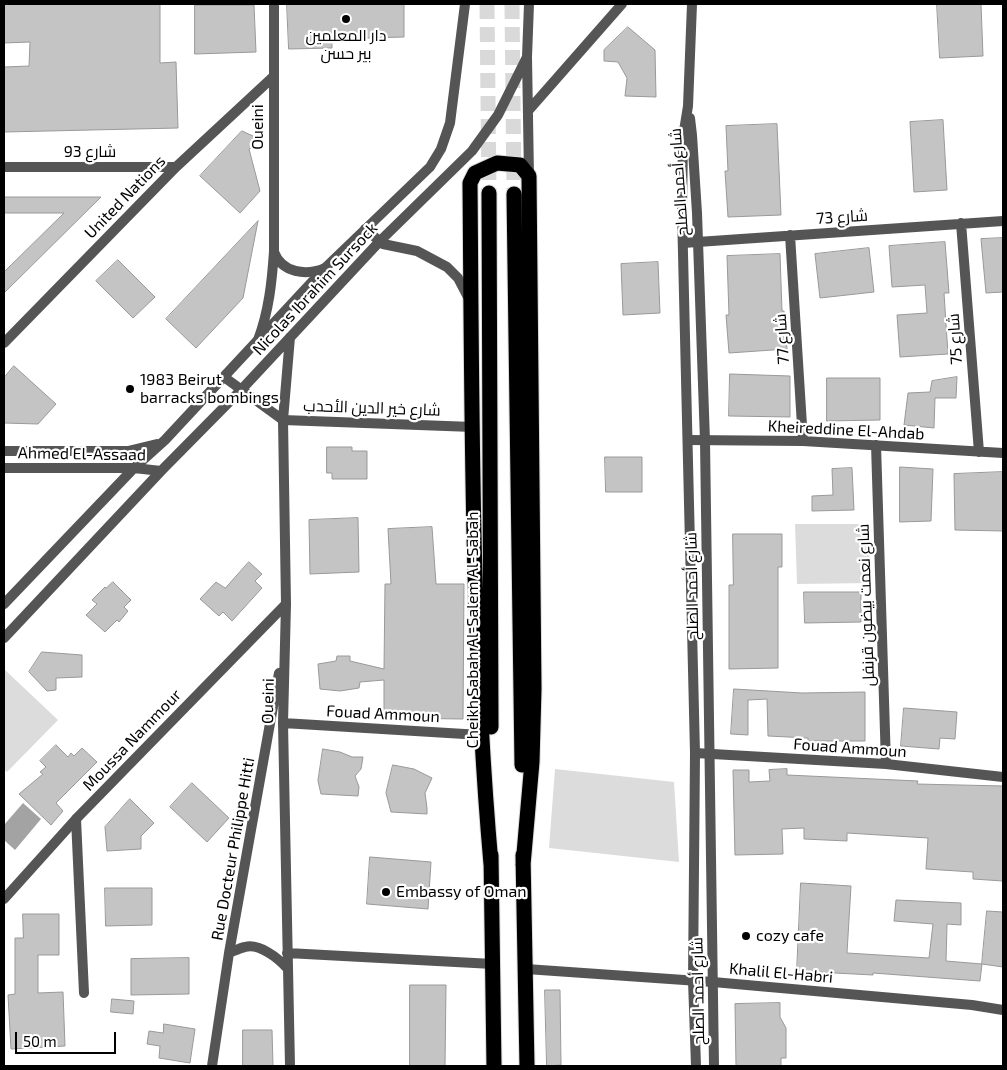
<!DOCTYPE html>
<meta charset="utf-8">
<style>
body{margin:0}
#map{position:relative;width:1007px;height:1070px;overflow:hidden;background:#fff;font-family:"Exo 2",sans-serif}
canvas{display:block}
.frame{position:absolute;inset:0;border:5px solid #000;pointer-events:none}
.scale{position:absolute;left:15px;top:1032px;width:101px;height:22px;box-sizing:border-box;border:2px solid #000;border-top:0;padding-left:6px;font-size:15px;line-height:18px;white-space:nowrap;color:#000;-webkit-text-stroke:4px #fff;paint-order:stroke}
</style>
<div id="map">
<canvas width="1007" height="1070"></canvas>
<div class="frame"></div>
<div class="scale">50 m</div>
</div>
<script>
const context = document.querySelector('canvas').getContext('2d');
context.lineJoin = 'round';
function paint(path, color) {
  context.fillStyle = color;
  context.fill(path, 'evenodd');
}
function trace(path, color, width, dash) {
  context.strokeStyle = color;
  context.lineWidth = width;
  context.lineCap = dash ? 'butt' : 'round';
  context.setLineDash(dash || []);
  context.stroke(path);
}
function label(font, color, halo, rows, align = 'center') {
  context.font = font + ' "Exo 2",Cairo,sans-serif';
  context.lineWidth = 4.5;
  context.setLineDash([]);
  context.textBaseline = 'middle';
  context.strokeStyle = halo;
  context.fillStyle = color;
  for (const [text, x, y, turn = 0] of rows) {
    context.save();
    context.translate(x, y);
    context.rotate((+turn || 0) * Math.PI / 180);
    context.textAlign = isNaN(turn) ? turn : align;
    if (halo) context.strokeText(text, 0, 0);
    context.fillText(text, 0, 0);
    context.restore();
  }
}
paint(new Path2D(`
 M 795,524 L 869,524 L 870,583 L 797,584 Z
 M 4,669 L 58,720 L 7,772 L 4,769 Z
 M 555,769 L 674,782 L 679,862 L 549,848 Z`), '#dcdcdc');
paint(new Path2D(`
 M 23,803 L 41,819 L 15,850 L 4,840 L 4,825 Z`), '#a3a3a3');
const building = new Path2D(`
 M 4,4 L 160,4 L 160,63 L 176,62 L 178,128 L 4,132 L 4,67 L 29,66 L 30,42 L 4,43 Z
 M 287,4 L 404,4 L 404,37 L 332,39 L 332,48 L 289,49 Z
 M 937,4 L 981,4 L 983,56 L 940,58 Z
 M 195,5 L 254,5 L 256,52 L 195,54 Z
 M 628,27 L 655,50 L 656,97 L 625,96 L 627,78 L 618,62 L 604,61 L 604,50 Z
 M 943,120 L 947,190 L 914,192 L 910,122 Z
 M 777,124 L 781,215 L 728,217 L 725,171 L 728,171 L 726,126 Z
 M 242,131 L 253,136 L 253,147 L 249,149 L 260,191 L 240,213 L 200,176 Z
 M 4,197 L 101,197 L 4,293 L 4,272 L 64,213 L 4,213 Z
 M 258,221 L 243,298 L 196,348 L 166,319 Z
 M 1003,238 L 1003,292 L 986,293 L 981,239 Z
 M 945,242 L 949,293 L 944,293 L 948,354 L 900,357 L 897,315 L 927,313 L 925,285 L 892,287 L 889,246 Z
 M 869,248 L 874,292 L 820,298 L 815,254 Z
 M 780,254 L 782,311 L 784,311 L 787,349 L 729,353 L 726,315 L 729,315 L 727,256 Z
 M 118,260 L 155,297 L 133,318 L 96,281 Z
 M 658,262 L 660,313 L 623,315 L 621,264 Z
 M 14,366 L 56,404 L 38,424 L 4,423 L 4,378 Z
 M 730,374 L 790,376 L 790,417 L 729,416 Z
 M 957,377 L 956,398 L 935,398 L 934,428 L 904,425 L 908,393 L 930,392 L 932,381 Z
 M 827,378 L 880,378 L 880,420 L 827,421 Z
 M 327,447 L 352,447 L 352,451 L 367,451 L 367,479 L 332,479 L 332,473 L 327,473 Z
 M 605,457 L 642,457 L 642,492 L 606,492 Z
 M 900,467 L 933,469 L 931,521 L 900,522 Z
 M 852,468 L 854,510 L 812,511 L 812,496 L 833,495 L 832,469 Z
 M 1003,472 L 1003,531 L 955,530 L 954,474 Z
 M 358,518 L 359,572 L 310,574 L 309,520 Z
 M 432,527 L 436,584 L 464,584 L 463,719 L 384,718 L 384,680 L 360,682 L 359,688 L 340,691 L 320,689 L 318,664 L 336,661 L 337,656 L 350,656 L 350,661 L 384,669 L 385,584 L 391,584 L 388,529 Z
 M 733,534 L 782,534 L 782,567 L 778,567 L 778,668 L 729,669 L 729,585 L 733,585 Z
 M 249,562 L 262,574 L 255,581 L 262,588 L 232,621 L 223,612 L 219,616 L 200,599 L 216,582 L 225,588 Z
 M 113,582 L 131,600 L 124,607 L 128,611 L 119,622 L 117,620 L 105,632 L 86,615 L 97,604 L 92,600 L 105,587 L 106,588 Z
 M 804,592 L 861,592 L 861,622 L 805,623 Z
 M 42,652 L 82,655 L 82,677 L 56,678 L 56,690 L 47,691 L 29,672 Z
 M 734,689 L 802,693 L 865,692 L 865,741 L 808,741 L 808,738 L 768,736 L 767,699 L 748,700 L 748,735 L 731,734 Z
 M 904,708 L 957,712 L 955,739 L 940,738 L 939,749 L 901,746 Z
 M 56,745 L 68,757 L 71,753 L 74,756 L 82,748 L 97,762 L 56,803 L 63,811 L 51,825 L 19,794 L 43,774 L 40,772 L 46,767 L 40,761 Z
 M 323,749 L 340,752 L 352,757 L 363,757 L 361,769 L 355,776 L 359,787 L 358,796 L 321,794 L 318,781 Z
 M 393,765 L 414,769 L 432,778 L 425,793 L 427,808 L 427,814 L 391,812 L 386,793 Z
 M 787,769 L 787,775 L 918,781 L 917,784 L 1003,786 L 1003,881 L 973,879 L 973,872 L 926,869 L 928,838 L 847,833 L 847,841 L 804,839 L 804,828 L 782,829 L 783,854 L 735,855 L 733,770 L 749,770 L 749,782 L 770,781 L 769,770 Z
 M 192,783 L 229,818 L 207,842 L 170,807 Z
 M 130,799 L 154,823 L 141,836 L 141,849 L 107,851 L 105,827 Z
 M 370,857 L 431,862 L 428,909 L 367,904 Z
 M 801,883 L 851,886 L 847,953 L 929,958 L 933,924 L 894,921 L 896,900 L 961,903 L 961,925 L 947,924 L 946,961 L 982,964 L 980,981 L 873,973 L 873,975 L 797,971 Z
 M 105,888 L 152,888 L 152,925 L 106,926 Z
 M 987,911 L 1003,912 L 1003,967 L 982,964 Z
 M 23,914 L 59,914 L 59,955 L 38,955 L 38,993 L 63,992 L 65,1046 L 11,1049 L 8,995 L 15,994 L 15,938 L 23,938 Z
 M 189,958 L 189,994 L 131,995 L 131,959 Z
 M 410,985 L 446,985 L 445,1066 L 410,1066 Z
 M 545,990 L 560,990 L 561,1065 L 547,1066 Z
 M 112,999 L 134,1001 L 133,1014 L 111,1012 Z
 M 780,1003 L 780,1017 L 786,1028 L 786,1058 L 781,1058 L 781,1066 L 736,1066 L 735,1004 Z
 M 164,1024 L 195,1029 L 190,1063 L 159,1058 L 160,1046 L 147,1044 L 149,1031 L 163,1033 Z
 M 243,1030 L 272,1030 L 273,1066 L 243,1066 Z`);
paint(building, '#c4c4c4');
trace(building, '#999', 1);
trace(new Path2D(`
 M 487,4 L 489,193
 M 512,4 L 514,194`), '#d9d9d9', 15, [15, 8]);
const motorway = new Path2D(`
 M 489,193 L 491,727
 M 514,194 L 522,765
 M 491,855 L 494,1066
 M 523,855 L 527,1066
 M 491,864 C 471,638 472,410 470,183 L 475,173 L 497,163 L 520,165 L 529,176 L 534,689 L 532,762 L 523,865`);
trace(motorway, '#dbdbdb', 17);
trace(new Path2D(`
 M 76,819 L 84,993`), '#555', 10);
trace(new Path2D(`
 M 4,167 L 176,167
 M 961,223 L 979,452
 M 790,235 L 803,441
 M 683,243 L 1003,221
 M 274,252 C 282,273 306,276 325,268
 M 258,340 C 269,311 272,281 274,251 L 274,4
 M 4,343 L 176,167 L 273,77
 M 283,420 L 286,604 L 283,723 L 290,1066
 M 688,440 L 803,441 L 1003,453
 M 876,445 L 886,764
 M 283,723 L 481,735
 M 695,753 L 886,764 L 1003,777
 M 4,899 L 76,819 L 286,604
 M 229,953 C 234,951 240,948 245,947 C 259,943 278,958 287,968
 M 287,953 L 493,964
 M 526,969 L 713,982 L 972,1005 L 1003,1010
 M 212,1066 L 229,953 L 279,673`), '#555', 10);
trace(new Path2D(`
 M 692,4 L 688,106 L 683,137 L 682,212 L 695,753 L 693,980 L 696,1066
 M 528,111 L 622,4
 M 690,118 L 692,135 L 697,213 L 705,441 L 714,1066
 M 529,176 L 527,57 L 529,4
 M 365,229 L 383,244 L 417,251 L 447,267 L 458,278 L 469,299
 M 224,377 L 283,420 L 473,427
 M 283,420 L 290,337
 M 4,451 L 128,451 L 157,444
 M 4,468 L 134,468 L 161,471
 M 4,604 L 134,468 L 165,440 L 325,268 L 430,167 L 441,149 L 450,123 L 465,4
 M 4,638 L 161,471 L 241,390 L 380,241 L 472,151 L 498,115 L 527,57`), '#555', 10);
trace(motorway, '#000', 15);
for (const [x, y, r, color] of [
 [346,19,5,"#000"],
 [130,389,5,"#000"],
 [386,892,5,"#000"],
 [746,936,5,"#000"]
]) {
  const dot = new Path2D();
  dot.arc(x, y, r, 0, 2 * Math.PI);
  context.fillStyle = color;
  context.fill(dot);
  trace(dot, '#fff', 2);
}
label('16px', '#000', '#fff', [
 ["دار المعلمين",346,36,"center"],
 ["بير حسن",346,54,"center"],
 ["1983 Beirut",140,380],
 ["barracks bombings",140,398],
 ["Embassy of Oman",396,892],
 ["cozy cafe",756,936]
], 'left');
label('16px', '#000', '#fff', [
 ["Oueini",258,127,-90],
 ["شارع 93",90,152],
 ["شارع أحمد الصلح",679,182,-94],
 ["United Nations",125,197,-46],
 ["شارع 73",842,217,-4],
 ["Nicolas Ibrahim Sursock",315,289,-47],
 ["شارع 77",782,339,-94],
 ["شارع 75",955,339,-94],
 ["شارع خير الدين الأحدب",372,408,2],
 ["Kheireddine El-Ahdab",846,430,3],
 ["Ahmed El-Assaad",82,454,1],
 ["شارع أحمد الصلح",692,586,-91],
 ["شارع نعمت بيضون قرنفل",866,605,-92],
 ["Cheikh Sabah Al-Salem Al-Sabah",473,630,-90],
 ["Oueini",268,701,-89],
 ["Fouad Ammoun",383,714,3],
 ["Moussa Nammour",132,740,-46],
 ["Fouad Ammoun",850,748,4],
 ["Rue Docteur Philippe Hitti",233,849,-80],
 ["Khalil El-Habri",781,973,5],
 ["شارع أحمد الصلح",698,991,-91]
]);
</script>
